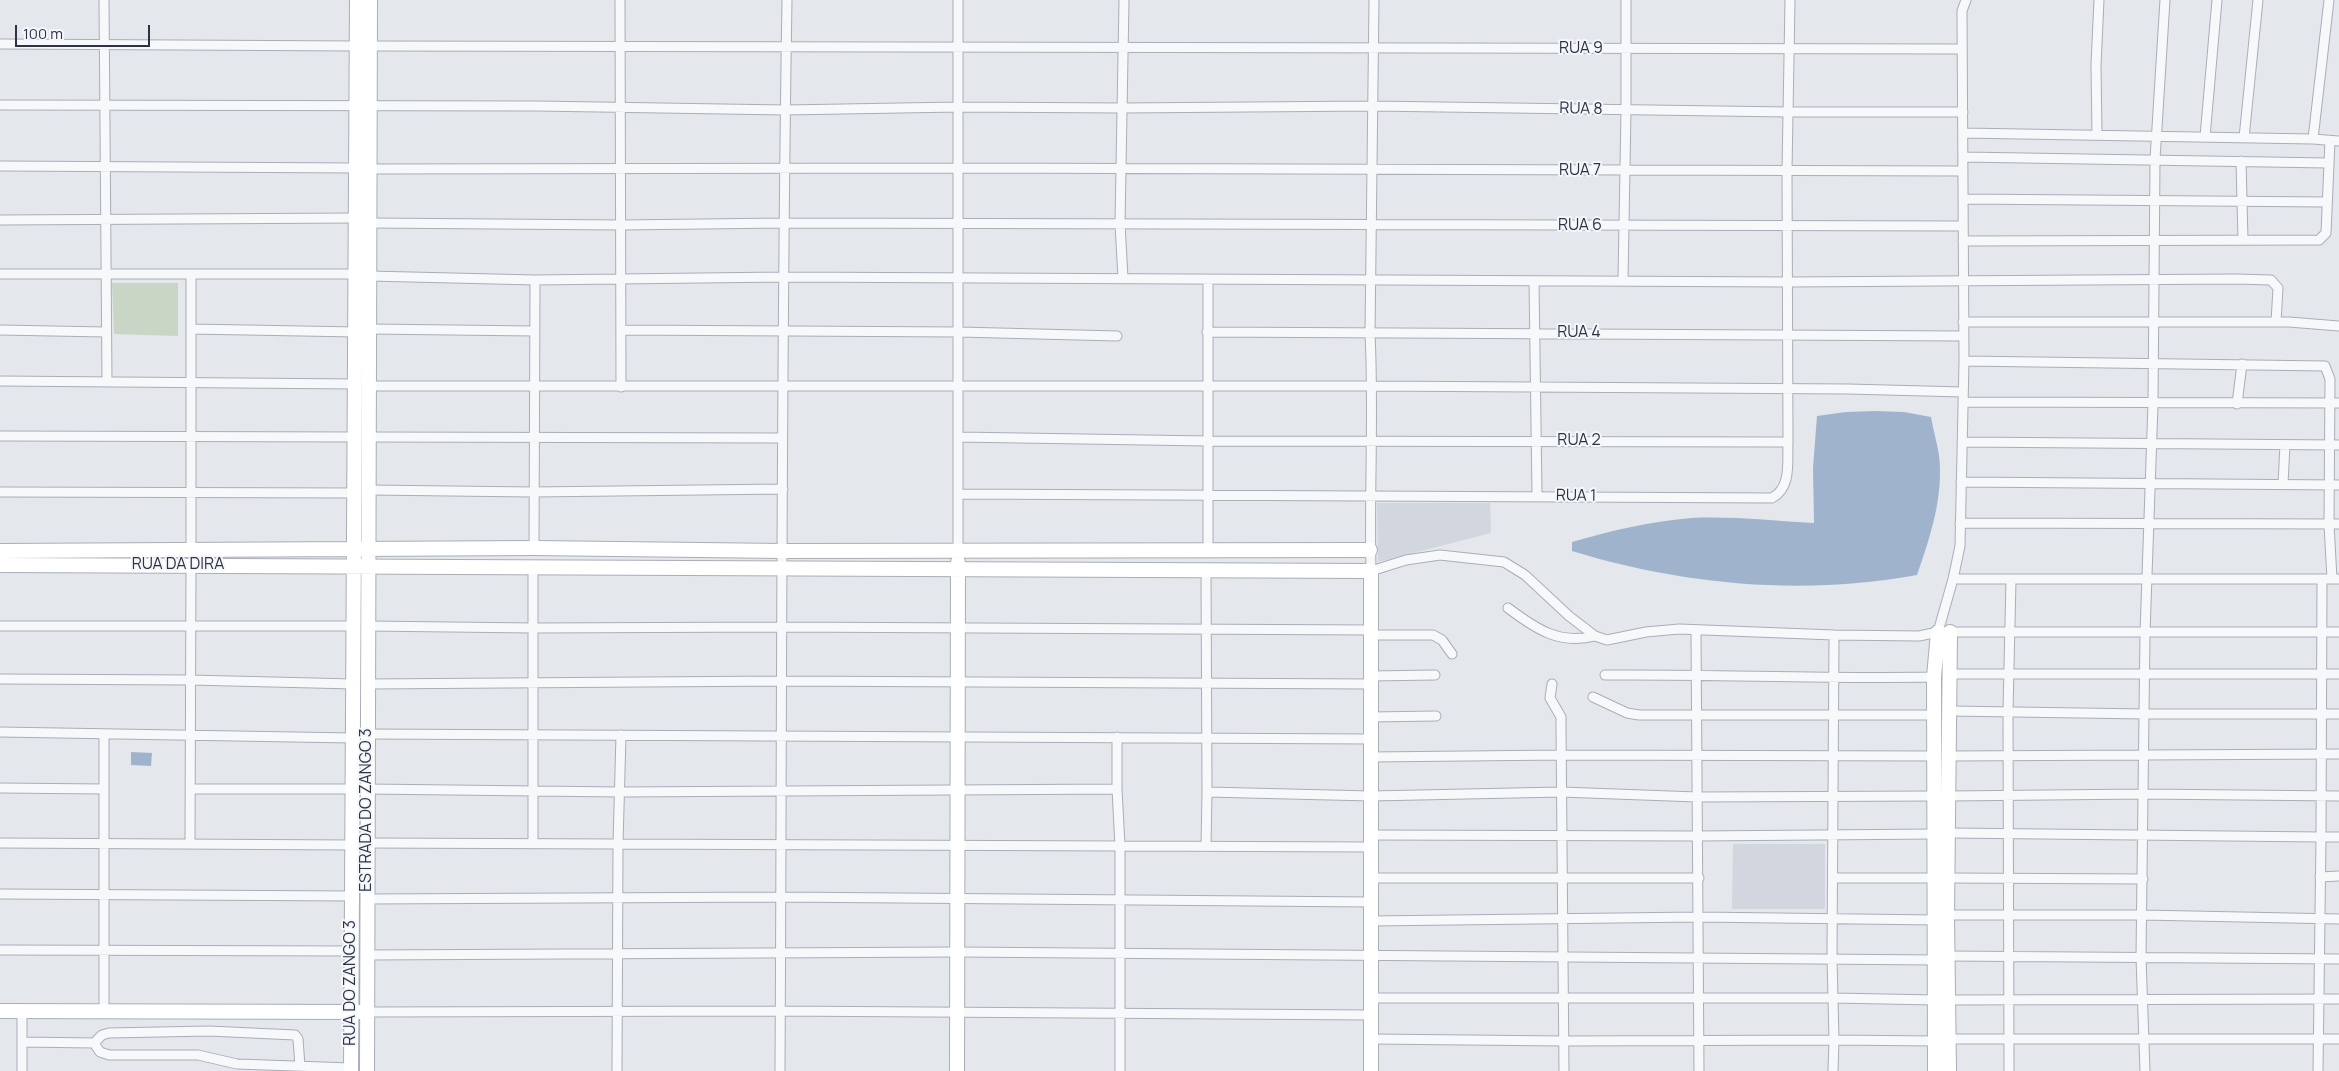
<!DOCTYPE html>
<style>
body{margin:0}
#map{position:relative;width:2339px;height:1071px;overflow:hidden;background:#e4e7ec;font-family:Manrope,sans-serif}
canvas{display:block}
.scale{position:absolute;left:15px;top:25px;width:135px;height:22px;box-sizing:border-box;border:2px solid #2b3445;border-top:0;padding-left:6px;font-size:15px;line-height:18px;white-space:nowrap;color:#2b3445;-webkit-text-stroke:4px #f4f6f9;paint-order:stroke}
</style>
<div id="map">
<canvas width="2339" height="1071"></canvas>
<div class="scale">100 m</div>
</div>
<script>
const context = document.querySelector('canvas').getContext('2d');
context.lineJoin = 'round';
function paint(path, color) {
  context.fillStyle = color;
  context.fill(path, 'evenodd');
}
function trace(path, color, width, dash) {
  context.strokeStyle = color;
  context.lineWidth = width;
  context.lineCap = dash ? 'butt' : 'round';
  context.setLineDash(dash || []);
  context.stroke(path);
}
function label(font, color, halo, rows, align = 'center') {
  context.font = font + ' Manrope,sans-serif';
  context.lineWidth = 4;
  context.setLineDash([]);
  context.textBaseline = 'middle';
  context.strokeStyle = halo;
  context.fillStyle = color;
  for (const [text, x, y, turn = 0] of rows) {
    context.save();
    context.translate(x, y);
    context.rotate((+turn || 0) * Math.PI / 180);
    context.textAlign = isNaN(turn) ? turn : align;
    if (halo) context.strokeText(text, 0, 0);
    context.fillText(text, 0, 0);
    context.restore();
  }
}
paint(new Path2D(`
 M 1377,503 L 1490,503 L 1491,533 L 1378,562 Z
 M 1733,844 L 1825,844 L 1825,909 L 1732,909 Z`), '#d2d6de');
paint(new Path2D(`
 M 112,283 L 178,283 L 178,336 L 114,334 Z`), '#c9d6c5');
paint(new Path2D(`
 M 1875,411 L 1904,412 L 1931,417 C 1933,430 1937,442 1939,455 C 1944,496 1930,538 1917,575 C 1802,596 1683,585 1572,551 L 1572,542 C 1610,531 1652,521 1692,518 C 1732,516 1774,521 1814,523 L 1813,468 L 1817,416 L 1846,412 Z
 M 131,752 L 152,753 L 151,766 L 131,765 Z`), '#9fb4cc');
const street = new Path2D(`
 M 104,0 L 107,382
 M 620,0 L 621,387
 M 958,0 L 958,549
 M 1374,0 L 1370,334 C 1374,413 1369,492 1371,571 L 1406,560 L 1440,555 L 1504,562 L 1525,575 L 1569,616 L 1595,636 L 1607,640 L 1646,632 L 1679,629 L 1834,635 L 1919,636 L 1938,632 L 2339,632
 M 0,44 L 356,46
 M 370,46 L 1962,49
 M 0,105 L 537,106 L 785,110 L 958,107 L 1123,108 L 1373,106 L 1788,112 L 1963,112
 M 1963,133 L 2313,139 L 2329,0
 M 2097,135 L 2096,65 L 2099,0
 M 2205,137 L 2217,0
 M 2244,138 L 2258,0
 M 2313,139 L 2339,141
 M 1963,157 L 2328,163
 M 2241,161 L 2243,240
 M 0,166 L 356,168
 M 370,169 L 958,168 L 1963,171
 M 1963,199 L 2327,202
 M 0,220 L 356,218
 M 370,223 L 621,225 L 784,223 L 1963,226
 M 1963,241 L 2319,240 L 2326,233 L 2330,141
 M 0,274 L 356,274
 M 369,276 L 535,280 L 784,277 L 1788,282 L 2236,279 L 2271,280 L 2278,288 L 2276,322
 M 1123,278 L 1120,224 L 1124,0
 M 1208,279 L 1208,550
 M 1534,281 L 1537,495
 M 1623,281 L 1626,110 L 1626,0
 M 1963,322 L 2289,322 L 2339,326
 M 191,329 L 357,332
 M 370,329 L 534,331
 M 0,330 L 106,332
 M 621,330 L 959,332 L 1117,336
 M 1207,332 L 1963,336
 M 1964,361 L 2325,366 L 2330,379 L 2329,524 L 2332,579
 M 0,381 L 356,384
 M 370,386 L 1372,386 L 1848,389 L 1963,392
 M 1963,402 L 2339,403
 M 2237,404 L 2242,364
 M 0,436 L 355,437
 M 369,437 L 782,438
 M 958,437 L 1208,441 L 1788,442
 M 1962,442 L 2339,445
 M 1961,482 L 2339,485
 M 2283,484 L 2285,445
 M 369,490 L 533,492 L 783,489
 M 0,492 L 355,493
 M 958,494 C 1229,494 1500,495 1772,498 C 1792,487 1787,462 1788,442 L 1787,171 L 1790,0
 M 1960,523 L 2339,524
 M 534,548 L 535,280
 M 191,551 L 191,274
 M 533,566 L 533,844
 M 1206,571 L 1207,792 L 1371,796 L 1561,792 L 1697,797 L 1935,796
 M 1953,579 L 2339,579
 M 1508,608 C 1536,629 1559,645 1595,636
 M 0,626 L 355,626
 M 368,626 L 533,628 L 782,627 L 1371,630
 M 1696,631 L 1699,1071
 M 1938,632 L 1953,579 L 1960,546 L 1964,361 L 1962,11 L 1966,0
 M 1371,635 L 1433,635 L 1442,640 L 1452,654
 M 1834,635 L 1832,958 L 1834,1040 L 1935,1041
 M 1950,674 L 2339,674
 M 1605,675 C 1714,674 1824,679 1934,677
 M 1371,676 L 1435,675
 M 0,679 L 190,680 L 354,684
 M 368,684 L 782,681 L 1371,684
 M 1552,684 L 1550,698 L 1561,717 L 1561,728 L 1564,1071
 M 1593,697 L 1627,713 L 1639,715 L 1935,715
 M 1950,711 L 2145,714 L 2339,714
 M 1371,717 L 1436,716
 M 0,732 L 353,738
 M 104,734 L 104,1011
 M 367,734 L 1371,739
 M 1950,756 L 2339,754
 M 1371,757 L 1561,755 L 1935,756
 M 0,788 L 104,789
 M 190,789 L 353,789
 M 367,789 L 620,792 L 1117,789 L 1117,737
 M 1117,789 L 1120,846 L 1120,1071
 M 1949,796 L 2144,794 L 2339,796
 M 1949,833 L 2321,837 L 2322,579
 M 1371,835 L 1698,836 L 1935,834
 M 0,843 L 352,845
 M 190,843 L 191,565
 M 366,843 L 1371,847
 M 1206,846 L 1207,792
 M 2320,877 L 2339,876
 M 1371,878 L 1699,878
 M 1833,878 L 1935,878
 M 1948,878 L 2143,879
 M 0,894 L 352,896
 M 367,899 L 782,897 L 1371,902
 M 1947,915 L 2143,915 L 2339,919
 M 1371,921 L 1698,917 L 1936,920
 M 0,950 L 352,951
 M 367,955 L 958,952 L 1936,960
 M 1948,956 L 2339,959
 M 1371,998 L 1834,998 L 1935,1000
 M 1948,1000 L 2339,999
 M 367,1012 L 780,1011 L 1371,1015
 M 1371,1039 L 1564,1041 L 1834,1040 L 1833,1071
 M 1949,1039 L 2339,1039
 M 22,1042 L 94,1043 L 102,1035 L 109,1033 L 209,1031 L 295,1035 L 298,1039 L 300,1066
 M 94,1043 L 100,1052 L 109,1055 L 198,1055 L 237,1064 L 351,1068
 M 22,1071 L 22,1011
 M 617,1071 L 618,844 L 621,735
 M 780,1071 C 782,714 781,357 787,0
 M 2009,1071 L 2008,711 L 2011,580
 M 2145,1071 L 2141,957 L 2145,633 L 2153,404 L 2155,159 L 2165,0
 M 2318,1071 L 2321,837 L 2339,837`);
const secondary = new Path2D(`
 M 0,551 L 534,548 L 783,551 L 1370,550
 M 0,565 L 1371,571 L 1371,1071
 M 0,1011 L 359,1012
 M 351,1071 L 357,0
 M 367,1071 L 370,0
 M 957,1071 L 958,562
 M 1935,1071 L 1934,677 L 1938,632
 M 1949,1071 L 1947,915 L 1950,632`);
trace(street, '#a9aeb7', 11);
trace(secondary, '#a9aeb7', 16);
trace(street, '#f7f8fa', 9);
trace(secondary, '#fff', 14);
label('16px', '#2b3445', '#f4f6f9', [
 ["RUA 9",1581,49],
 ["RUA 8",1581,109,1],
 ["RUA 7",1580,171],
 ["RUA 6",1580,226],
 ["RUA 4",1579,333],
 ["RUA 2",1579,441],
 ["RUA 1",1576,496,1],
 ["RUA DA DIRA",178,565],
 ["ESTRADA DO ZANGO 3",367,810,-90],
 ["RUA DO ZANGO 3",351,983,-90]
]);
</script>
